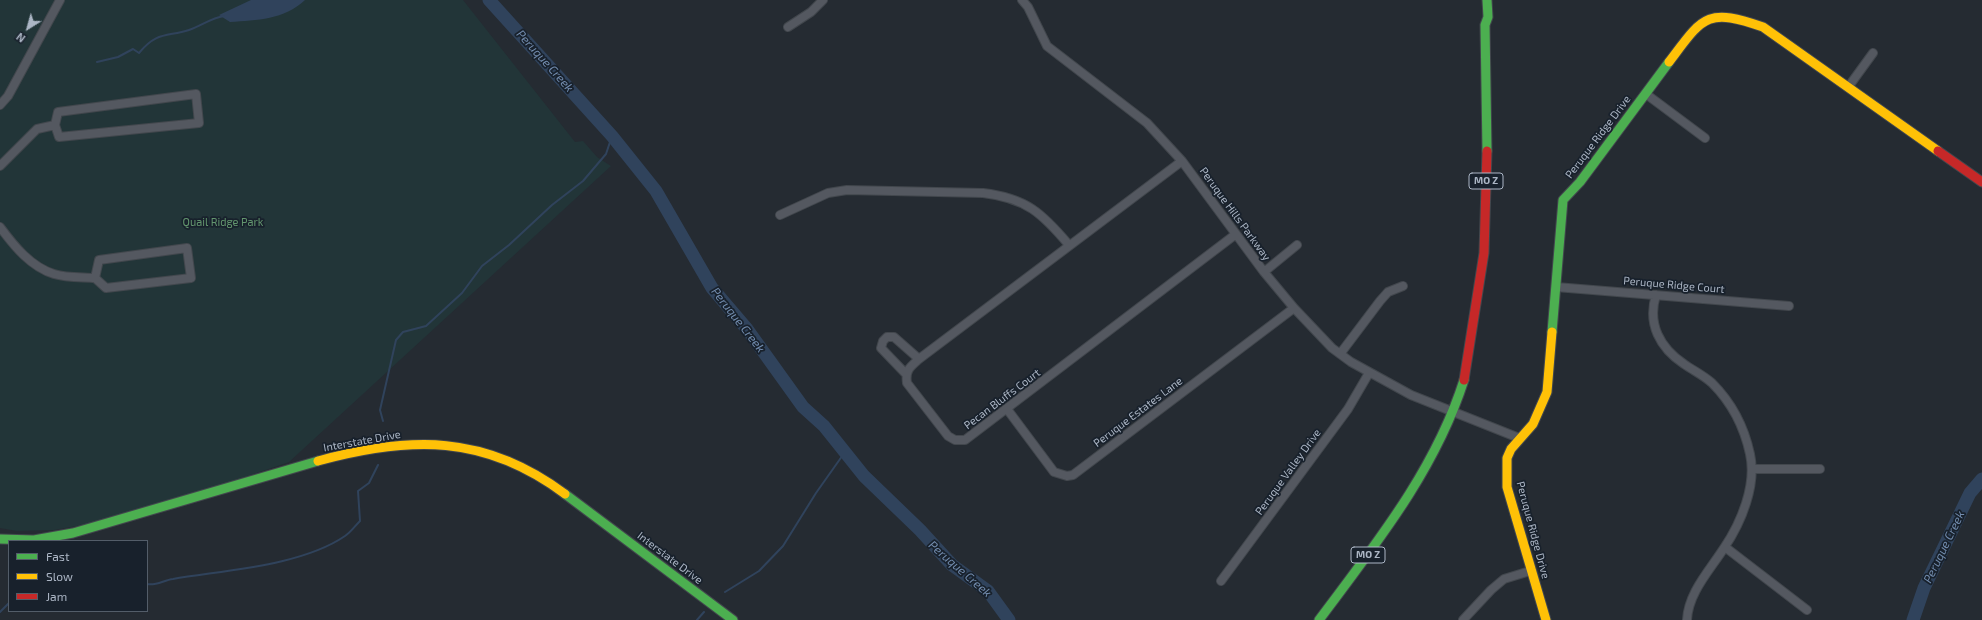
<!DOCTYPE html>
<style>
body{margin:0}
#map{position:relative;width:1982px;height:620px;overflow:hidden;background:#252b32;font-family:"Exo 2",sans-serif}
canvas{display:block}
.legend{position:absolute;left:8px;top:540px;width:140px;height:72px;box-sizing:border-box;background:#18212c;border:1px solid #535d69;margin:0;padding:5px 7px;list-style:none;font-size:12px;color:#acb6c5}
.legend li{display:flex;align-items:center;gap:8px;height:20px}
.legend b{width:20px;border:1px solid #535d69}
.north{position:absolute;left:8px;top:8px;width:40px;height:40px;-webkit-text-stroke:3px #18212c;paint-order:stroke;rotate:217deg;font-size:11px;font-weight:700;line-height:16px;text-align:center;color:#acb6c5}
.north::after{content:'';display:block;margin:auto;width:14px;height:18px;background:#acb6c5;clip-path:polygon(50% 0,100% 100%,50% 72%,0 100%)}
</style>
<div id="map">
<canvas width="1982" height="620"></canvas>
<ul class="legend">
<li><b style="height:5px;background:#4caf50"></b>Fast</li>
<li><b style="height:5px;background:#ffc107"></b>Slow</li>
<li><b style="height:5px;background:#c62828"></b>Jam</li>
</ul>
<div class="north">N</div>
</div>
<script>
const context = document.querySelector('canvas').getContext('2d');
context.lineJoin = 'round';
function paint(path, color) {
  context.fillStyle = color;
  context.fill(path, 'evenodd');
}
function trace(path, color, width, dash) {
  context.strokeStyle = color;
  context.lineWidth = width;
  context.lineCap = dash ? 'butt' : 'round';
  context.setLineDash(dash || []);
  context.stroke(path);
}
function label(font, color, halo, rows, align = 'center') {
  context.font = font + ' "Exo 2",sans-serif';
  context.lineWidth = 3.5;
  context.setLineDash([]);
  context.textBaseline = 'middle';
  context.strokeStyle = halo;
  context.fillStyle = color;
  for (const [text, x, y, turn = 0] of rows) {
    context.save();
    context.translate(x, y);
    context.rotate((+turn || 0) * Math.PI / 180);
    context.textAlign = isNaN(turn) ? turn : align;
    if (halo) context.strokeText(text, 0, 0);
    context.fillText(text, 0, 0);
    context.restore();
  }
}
paint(new Path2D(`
 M 0,0 L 463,0 L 575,142 L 583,141 L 597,157 L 611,166 L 289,462 L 219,486 L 100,522 L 54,530 L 17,531 L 0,528 Z`), '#223538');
paint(new Path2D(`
 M 251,0 L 305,0 C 284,20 257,20 230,22 L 219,15 Z`), '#30435c');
trace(new Path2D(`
 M 97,62 L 118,57 L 133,49 L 139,53 C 157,31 167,37 189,30 C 201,26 211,18 224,16
 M 383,421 L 380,410 L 396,340 L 403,332 L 426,326 L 462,293 L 482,266 L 509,245 L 552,205 L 583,181 L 606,154 L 612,136
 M 147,584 C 156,586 164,580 173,579 C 225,570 301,566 345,536 C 350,533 355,526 360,521 L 358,491 L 369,483 L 378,465
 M 725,592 L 759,571 L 783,546 L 816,493 L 845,452
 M 0,612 L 9,603
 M 697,620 L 704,612`), '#30435c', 2);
trace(new Path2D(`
 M 489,0 L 612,136 L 656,191 L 712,288 L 747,329 L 803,407 L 824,426 L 864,476 L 920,530 L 952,565 L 988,591 L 1009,620
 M 1913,620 L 1924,588 L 1970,493 L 1982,479`), '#30435c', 13);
const street = new Path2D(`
 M 1022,0 L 1028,7 L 1047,46 L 1147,123 L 1182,161 L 1264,272 L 1294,308 L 1332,348 L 1351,362 L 1411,395 L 1519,438
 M 788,27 L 811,12 L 823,0
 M 1849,86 L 1873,53
 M 196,94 L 199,123 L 59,137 L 55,125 L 58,112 Z
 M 1646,94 L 1705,138
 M 0,105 L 8,96 L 60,0
 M 1182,161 L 919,359 C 910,367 905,370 907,383 L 948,436 L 955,440 L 965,440 L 1236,234
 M 0,166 L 37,129 L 55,125
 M 780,215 L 828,193 L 847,190 L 983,193 C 1026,198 1042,213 1069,245
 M 0,227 C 14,246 31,267 54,274 C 67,278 82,277 95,278
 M 187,248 L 191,278 L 106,288 L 95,278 L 99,260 Z
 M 1264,272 L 1297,245
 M 1556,287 L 1789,306
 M 1656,295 C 1647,324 1660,348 1684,364 C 1694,371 1703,375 1712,383 C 1732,403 1744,426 1750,454 C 1757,485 1741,523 1724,548 C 1710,570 1688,593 1687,620
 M 1340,354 L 1380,301 L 1388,292 L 1403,286
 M 906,374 L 881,348 L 883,341 L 887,337 L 894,337 L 919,359
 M 1007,409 L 1054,472 L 1067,476 L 1073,475 L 1294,308
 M 1753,469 L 1820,469
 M 1725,547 L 1807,610
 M 1221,581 L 1348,409 L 1369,373
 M 1463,620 L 1491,590 L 1504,579 L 1530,571`);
const fast = new Path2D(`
 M 1487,151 L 1485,25 L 1488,17 L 1487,0
 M 1552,332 L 1563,200 L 1580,182 L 1669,62
 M 565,494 L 733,620
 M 0,539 L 34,540 L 73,533 L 318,461
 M 1319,620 C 1375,545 1435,471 1464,380`);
const slow = new Path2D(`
 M 1669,62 C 1703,17 1706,7 1763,27 L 1938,151
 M 318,461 C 410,436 485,434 565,494
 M 1546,620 L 1507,487 L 1507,458 L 1511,449 L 1533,424 L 1547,392 L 1552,332`);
const jam = new Path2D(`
 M 1938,151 L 1982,182
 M 1464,380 L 1484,253 L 1487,151`);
trace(street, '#42474d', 10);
trace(fast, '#42474d', 11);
trace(slow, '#42474d', 11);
trace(jam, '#42474d', 11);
trace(street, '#545860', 8);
trace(fast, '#4caf50', 9);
trace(slow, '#ffc107', 9);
trace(jam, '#c62828', 9);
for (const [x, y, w] of [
 [1486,181,34],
 [1368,555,34]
]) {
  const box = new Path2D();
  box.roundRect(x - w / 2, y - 8, w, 16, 3);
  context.fillStyle = '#18212c';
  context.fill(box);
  trace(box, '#acb6c5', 1);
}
label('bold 10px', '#acb6c5', null, [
 ["MO Z",1486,181],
 ["MO Z",1368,555]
]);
label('11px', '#acb6c5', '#18212c', [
 ["Peruque Ridge Drive",1598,137,-53],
 ["Peruque Hills Parkway",1235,214,54],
 ["Peruque Ridge Court",1674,285,5],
 ["Pecan Bluffs Court",1002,399,-37],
 ["Peruque Estates Lane",1138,412,-37],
 ["Interstate Drive",362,441,-10],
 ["Peruque Valley Drive",1288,472,-54],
 ["Peruque Ridge Drive",1533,530,75],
 ["Interstate Drive",670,558,37]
]);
label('11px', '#63966e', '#18212c', [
 ["Quail Ridge Park",223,222]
]);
label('italic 12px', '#738daf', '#18212c', [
 ["Peruque Creek",545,61,48],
 ["Peruque Creek",738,320,52],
 ["Peruque Creek",1944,547,-64],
 ["Peruque Creek",960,569,41]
]);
</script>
